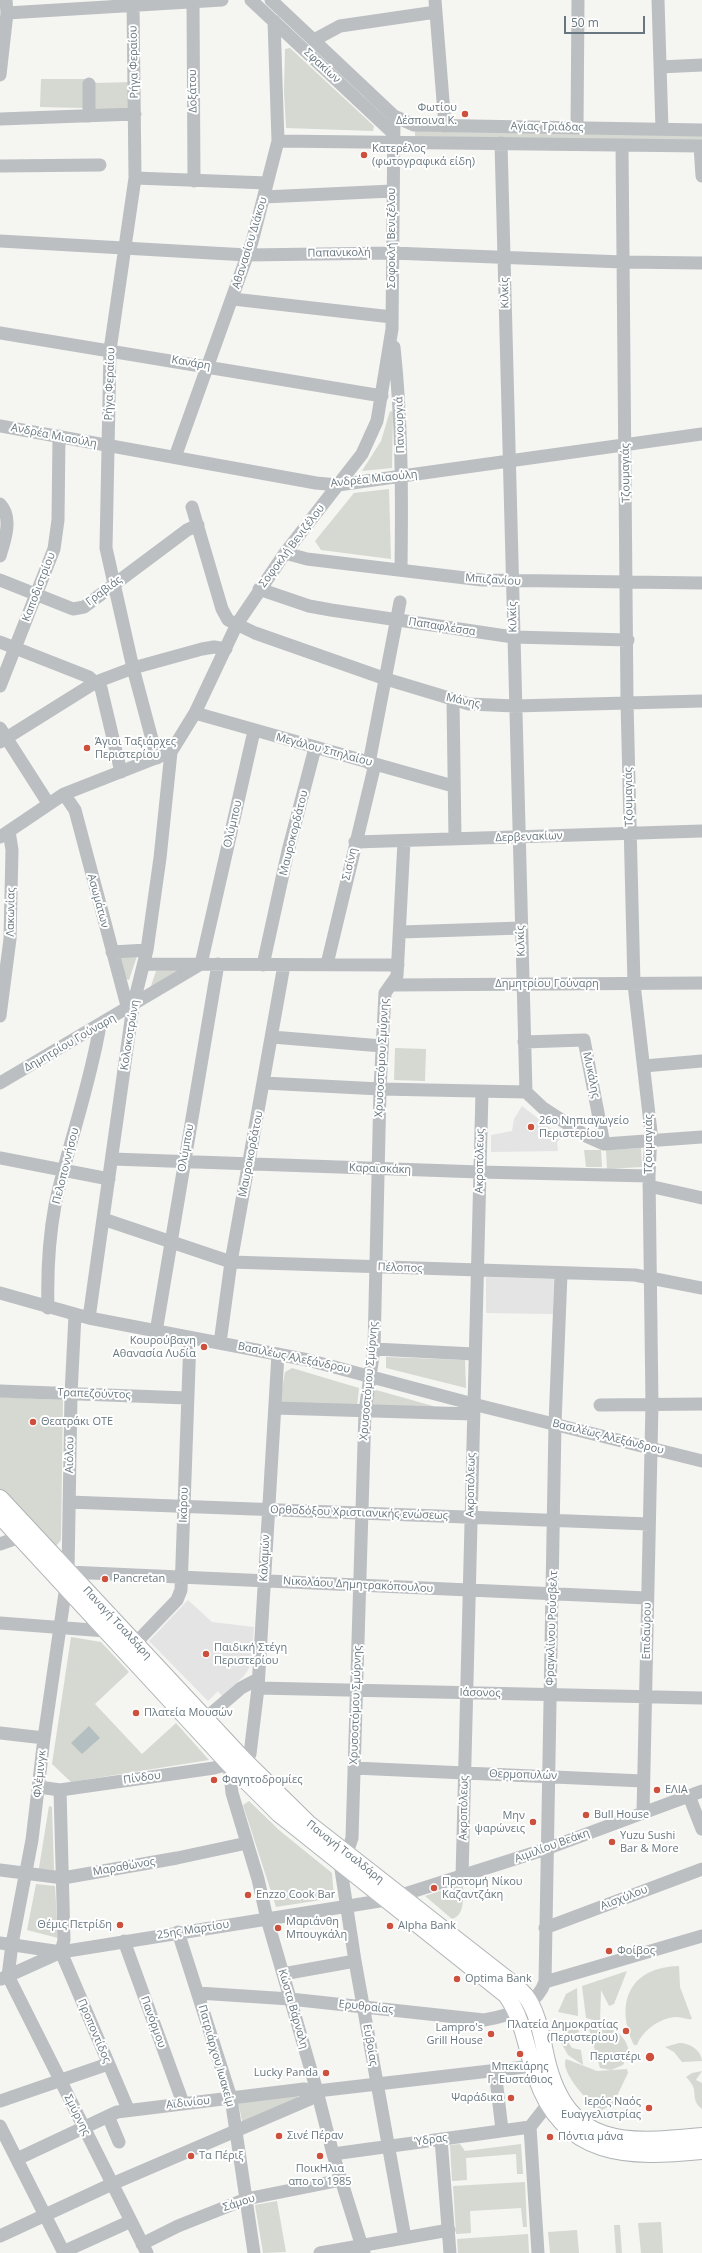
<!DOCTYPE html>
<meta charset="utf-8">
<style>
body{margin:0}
#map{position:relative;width:702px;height:2253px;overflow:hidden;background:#f5f5f2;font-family:"Open Sans",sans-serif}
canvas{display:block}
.scale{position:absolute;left:564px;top:16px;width:81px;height:18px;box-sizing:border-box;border:2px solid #68777f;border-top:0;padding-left:5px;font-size:12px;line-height:14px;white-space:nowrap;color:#68777f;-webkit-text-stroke:3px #fff;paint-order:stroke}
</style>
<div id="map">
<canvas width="702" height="2253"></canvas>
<div class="scale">50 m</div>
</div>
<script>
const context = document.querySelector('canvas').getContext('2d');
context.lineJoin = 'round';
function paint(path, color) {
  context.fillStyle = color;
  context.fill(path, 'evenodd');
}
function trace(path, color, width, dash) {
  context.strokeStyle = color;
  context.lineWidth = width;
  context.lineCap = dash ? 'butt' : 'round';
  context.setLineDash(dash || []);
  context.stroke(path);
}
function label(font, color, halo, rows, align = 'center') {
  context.font = font + ' "Open Sans",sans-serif';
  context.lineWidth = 4;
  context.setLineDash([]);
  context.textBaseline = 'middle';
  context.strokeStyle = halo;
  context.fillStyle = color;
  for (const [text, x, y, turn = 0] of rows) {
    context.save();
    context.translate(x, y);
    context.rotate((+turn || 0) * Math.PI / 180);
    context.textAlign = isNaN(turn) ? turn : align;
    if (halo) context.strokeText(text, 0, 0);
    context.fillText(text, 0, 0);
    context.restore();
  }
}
paint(new Path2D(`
 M 522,1106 L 562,1137 L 557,1142 L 558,1151 L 491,1152 L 491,1135 L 512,1131 L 514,1119 Z
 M 486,1277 L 554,1279 L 553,1314 L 486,1313 Z
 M 188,1600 L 212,1622 L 254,1627 L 251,1663 L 248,1670 L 243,1677 L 222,1696 L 218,1691 L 208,1701 L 149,1641 Z`), '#e3e4e3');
paint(new Path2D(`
 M 290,48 L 374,126 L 373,131 L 286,128 L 284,91 L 285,49 Z
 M 41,79 L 86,79 L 85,108 L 40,107 Z
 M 132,82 L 132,110 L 94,111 L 94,83 Z
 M 415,131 L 702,135 L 702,142 L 415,137 Z
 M 390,411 L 393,412 L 392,468 L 362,471 L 381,441 Z
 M 389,489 L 391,559 L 321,550 L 315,541 L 354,493 Z
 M 119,956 L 137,956 L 129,980 L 126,979 Z
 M 184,970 L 149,992 L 156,971 Z
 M 395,1048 L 426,1049 L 425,1081 L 394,1080 Z
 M 641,1148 L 642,1167 L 607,1169 L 606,1150 Z
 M 601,1150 L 602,1167 L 586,1167 L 584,1150 Z
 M 386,1357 L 465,1360 L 466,1388 L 386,1368 Z
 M 292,1368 L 359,1388 L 357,1407 L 283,1405 L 280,1401 L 285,1372 Z
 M 376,1390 L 433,1406 L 434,1408 L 371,1405 L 372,1392 Z
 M 0,1397 L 63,1400 L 61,1540 L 57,1545 L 51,1545 L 0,1491 Z
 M 71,1637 L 101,1642 L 129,1672 L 95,1704 L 142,1754 L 176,1723 L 209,1760 L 71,1782 L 52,1764 Z
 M 249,1801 L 279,1830 L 332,1873 L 334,1898 L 276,1907 L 243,1805 Z
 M 49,1806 L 52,1807 L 54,1870 L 52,1870 L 39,1869 L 39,1868 Z
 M 463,1883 C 463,1895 466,1915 452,1919 L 425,1896 Z
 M 36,1884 L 55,1886 L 58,1938 L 27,1930 Z
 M 679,1966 L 680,1987 L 692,2019 C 686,2020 682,2017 676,2017 C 661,2017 642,2031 637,2045 L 634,2045 C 614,2003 630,1967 679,1966 Z
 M 627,1971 L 614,2004 L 609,2006 L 601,1990 L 600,2022 L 586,2018 L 582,1986 Z
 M 577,1988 L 578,2016 L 558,2012 L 566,1994 Z
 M 587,2022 C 605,2024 626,2031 629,2052 L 623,2065 L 611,2070 L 600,2068 Z
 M 576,2023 L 579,2032 L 571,2035 L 567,2040 L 572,2048 L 581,2050 L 583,2065 L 568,2055 L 560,2041 L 565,2028 Z
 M 679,2043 C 690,2043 701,2050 702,2061 L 682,2062 L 674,2052 L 665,2047 Z
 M 566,2059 L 597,2071 L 627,2069 L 628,2073 L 613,2104 L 602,2110 C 590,2106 559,2071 566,2059 Z
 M 702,2071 L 696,2080 L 702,2083 L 702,2109 C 694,2103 695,2098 694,2089 C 693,2085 689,2080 686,2077 L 692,2073 Z
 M 297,2092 L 298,2101 L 243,2126 L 238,2101 Z
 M 460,2144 L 465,2151 L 521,2144 L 523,2174 L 517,2174 L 516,2154 L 466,2158 L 467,2180 L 452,2181 L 450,2145 Z
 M 525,2182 L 527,2227 L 523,2227 L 521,2208 L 470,2211 L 471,2233 L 456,2234 L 453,2186 Z
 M 277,2201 L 286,2252 L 263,2253 L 255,2205 Z
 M 661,2222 L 663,2253 L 641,2253 L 638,2223 Z
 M 614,2225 L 620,2225 L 622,2253 L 616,2253 Z
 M 577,2230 L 579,2253 L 550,2253 L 548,2232 Z
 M 528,2234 L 529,2253 L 458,2253 L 457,2239 Z`), '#d5d9d2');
paint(new Path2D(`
 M 89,1726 L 100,1738 L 82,1754 L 71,1743 Z`), '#b4bfc2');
const major = new Path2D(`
 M 0,1498 L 244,1760 L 308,1823 L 502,1975 C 510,1981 518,1987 525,1995 C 539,2013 542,2040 547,2061 C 569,2150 629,2143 702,2136
 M 0,1516 L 229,1764 L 279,1814 L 506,1995 C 524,2020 526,2049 536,2077 C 564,2159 629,2158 702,2151`);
trace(major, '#afb4b6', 18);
trace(new Path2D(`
 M 133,0 L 135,178 L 110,350 L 106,548 L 133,668 L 157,758
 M 251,0 L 393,133
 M 271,0 L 394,116 L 414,125 L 702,130
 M 435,0 L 445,126
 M 658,0 L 662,129
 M 193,2 L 194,181
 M 7,13 L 222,0
 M 314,40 L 340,26 L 436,12
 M 660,67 L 702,65
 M 0,75 L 7,13 L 6,0
 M 89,116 L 89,84
 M 0,119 L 135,114
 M 577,128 L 578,0
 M 278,141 L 702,146
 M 501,143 L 526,1092
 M 622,145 L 627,702 L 634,984 L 651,1132 L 649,1176 L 652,1404 L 643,1813
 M 700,146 L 702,176
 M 0,166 L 100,165
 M 135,178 L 267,183
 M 264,197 L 392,191
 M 0,241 L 247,255 L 392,253 L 623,262 L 702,263
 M 233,299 L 392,317
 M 0,333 L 382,396
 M 394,347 C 402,421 402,495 401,569
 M 0,426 L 316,483 L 338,485 L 702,434
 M 175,457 L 252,242 L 278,141 L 274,21
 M 0,504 C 13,517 5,540 0,556
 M 192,507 L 222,609 L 228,620 L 255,633 L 386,679 L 469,704 L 515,706 L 702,701
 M 285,553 L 307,559 L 482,580 L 702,583
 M 0,580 L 73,609 L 84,607 L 187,530 L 198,525
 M 259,589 L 309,606 L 331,610 L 513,637 L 628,640
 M 0,642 L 89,677 L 101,688 L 121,772
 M 0,686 L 54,549 L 58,520 L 59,436
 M 453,700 L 455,839
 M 195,713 L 453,786
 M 0,728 L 48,803
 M 0,742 L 96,682 L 133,668 L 202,649 L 214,647 L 226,649
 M 369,763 L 400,602
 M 64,794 L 75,810 L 126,1002 L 133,1006
 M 0,837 L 64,794 L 171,752 L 195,713 L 237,624 L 285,553 L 362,454 L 377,421 L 392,329 L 394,116
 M 404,841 L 397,976 L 385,993 L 380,1089 L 374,1349 L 365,1411 L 352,1838 L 347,1853 L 340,1863 L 355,1961 L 405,2238
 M 355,842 L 702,831
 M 401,932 L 521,928
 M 112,952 L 147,950
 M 145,964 L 398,965
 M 201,964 L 254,731
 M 327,964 L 375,764
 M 263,965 L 288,851 L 315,748
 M 393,985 L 702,983
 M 0,1016 L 10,939 L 12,850 L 9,831
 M 272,1037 L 382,1046
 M 524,1042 L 584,1040 L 604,1144
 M 644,1066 L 702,1061
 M 0,1083 L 201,964
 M 264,1083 L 380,1089 L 526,1092 L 543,1108 L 586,1136 L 604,1144 L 702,1137
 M 0,1158 L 109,1179
 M 112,1159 L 480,1172 L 649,1176
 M 649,1186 L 702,1198
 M 103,1219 L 231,1262 L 635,1275 L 702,1288
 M 0,1293 L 89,1318 L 308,1360 L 473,1404 L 702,1461
 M 48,1308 C 47,1275 49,1238 55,1205 C 68,1145 90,1086 100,1025
 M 75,1315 L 71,1394 L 68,1572 L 44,1738 L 32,1840 L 12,1944 L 8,1976 L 147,2253
 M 89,1318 L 133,1006 L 147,950 L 160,858 L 171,752
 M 156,1332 L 218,964
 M 220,1343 L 231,1262 L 284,965
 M 374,1349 L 474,1354
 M 0,1391 L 187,1398
 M 600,1405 L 702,1404
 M 275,1408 L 473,1414
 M 69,1502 L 649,1524
 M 0,1544 L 20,1537 L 27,1531
 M 68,1572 L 647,1598
 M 0,1623 L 106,1631
 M 129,1650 L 177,1600 L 181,1590 L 190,1338
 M 258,1688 L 702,1698
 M 199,1724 L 241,1688 L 258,1679
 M 0,1733 L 44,1738
 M 229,1764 L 232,1793 L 258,1879 L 267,1919 L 317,2091 L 333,2154 L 364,2253
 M 354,1768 L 643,1781
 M 39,1787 L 60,1790 L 214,1768 L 244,1760 L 250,1754 L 258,1688 L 278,1354
 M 60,1790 L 64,1940 L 61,1952
 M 689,1796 L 702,1829
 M 0,1870 L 63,1878 L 177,1858 L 247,1843
 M 462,1877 L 482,1092
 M 545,1928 L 702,1869
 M 178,1932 L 231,2098 L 254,2253
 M 124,1941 L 183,2103
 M 0,1943 L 61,1952 L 386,1900 L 546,1849 L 702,1791
 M 61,1952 L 128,2109
 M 283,1974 L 355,1961
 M 1,1979 L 61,1952
 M 545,1982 L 702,1936
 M 198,1993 L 290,1999 L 484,2020 C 509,2016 536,2007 545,1982 L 555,1424 L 561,1274
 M 495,2070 L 502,2130
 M 0,2101 L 108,2064
 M 108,2116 L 119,2142
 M 0,2126 L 64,2253
 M 441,2139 L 450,2253
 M 333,2154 L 530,2127
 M 17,2159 L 117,2112 L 304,2089 L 317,2091 L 533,2066
 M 0,2236 L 112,2184 L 310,2099 L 317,2091
 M 142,2244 L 178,2226 L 246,2199 L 341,2180
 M 63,2252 L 131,2221
 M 320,2253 L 449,2230
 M 538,2253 L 530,2127 L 548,2104`), '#bbbfc2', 13);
trace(major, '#fff', 16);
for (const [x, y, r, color] of [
 [465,114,4,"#cc503b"],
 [364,155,4,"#cc503b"],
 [87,748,4,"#cc503b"],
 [531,1127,4,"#cc503b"],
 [204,1347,4,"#cc503b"],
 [33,1422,4,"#cc503b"],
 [105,1579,4,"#cc503b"],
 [206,1654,4,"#cc503b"],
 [136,1713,4,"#cc503b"],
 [214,1780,4,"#cc503b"],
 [657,1790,4,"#cc503b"],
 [586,1815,4,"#cc503b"],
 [533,1822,4,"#cc503b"],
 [612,1842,4,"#cc503b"],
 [434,1888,4,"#cc503b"],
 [248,1895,4,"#cc503b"],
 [120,1925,4,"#cc503b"],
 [390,1926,4,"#cc503b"],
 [278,1928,4,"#cc503b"],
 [609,1951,4,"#cc503b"],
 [457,1979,4,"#cc503b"],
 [626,2031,4,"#cc503b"],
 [491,2034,4,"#cc503b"],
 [520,2054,4,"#cc503b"],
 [650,2057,5,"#cc503b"],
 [326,2073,4,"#cc503b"],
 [511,2098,4,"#cc503b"],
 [649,2108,4,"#cc503b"],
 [279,2136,4,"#cc503b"],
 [550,2137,4,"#cc503b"],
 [191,2156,4,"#cc503b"],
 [320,2156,4,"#cc503b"]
]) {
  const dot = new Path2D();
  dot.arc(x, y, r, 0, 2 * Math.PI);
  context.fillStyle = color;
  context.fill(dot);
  trace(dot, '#fff', 1.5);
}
label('11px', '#68777f', '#fff', [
 ["Ρήγα Φεραίου",134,62,-91],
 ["Σφακίων",322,66,43],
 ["Δοξάτου",193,91,-91],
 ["Αγίας Τριάδας",547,127,1],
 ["Σοφοκλή Βενιζέλου",392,238,-90],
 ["Αθανασίου Διάκου",250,243,-73],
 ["Παπανικολή",339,253,-1],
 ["Κιλκίς",505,293,-91],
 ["Κανάρη",191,363,10],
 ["Ρήγα Φεραίου",110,384,-88],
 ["Πανουργιά",400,425,-92],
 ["Ανδρέα Μιαούλη",54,436,11],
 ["Τζουμαγιάς",626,473,-91],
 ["Ανδρέα Μιαούλη",374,479,-6],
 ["Σοφοκλή Βενιζέλου",292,546,-53],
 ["Μπιζανίου",493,580,4],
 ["Καποδιστρίου",39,587,-69],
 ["Γραβιάς",104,591,-37],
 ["Κιλκίς",513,617,-91],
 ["Παπαφλέσσα",442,627,9],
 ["Μάνης",463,701,12],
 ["Μεγάλου Σπηλαίου",324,750,15],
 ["Τζουμαγιάς",629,797,-91],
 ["Ολύμπου",233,824,-77],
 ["Μαυροκορδάτου",294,833,-76],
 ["Δερβενακίων",529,837,-2],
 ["Σισίνη",350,864,-77],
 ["Ασωμάτων",98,901,75],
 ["Λακωνίας",11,912,-89],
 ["Κιλκίς",521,941,-92],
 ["Δημητρίου Γούναρη",547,984],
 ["Κολοκοτρώνη",130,1035,-81],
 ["Δημητρίου Γούναρη",70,1043,-30],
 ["Χρυσοστόμου Σμύρνης",382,1058,-87],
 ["Μυκάλης",591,1075,78],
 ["Τζουμαγιάς",649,1144,-90],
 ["Ολύμπου",186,1148,-80],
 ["Μαυροκορδάτου",251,1154,-79],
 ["Ακροπόλεως",480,1161,-89],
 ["Πελοποννήσου",66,1166,-76],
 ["Καραϊσκάκη",380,1169,2],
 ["Πέλοπος",400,1268,2],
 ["Βασιλέως Αλεξάνδρου",294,1358,12],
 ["Χρυσοστόμου Σμύρνης",369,1381,-85],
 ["Τραπεζούντος",94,1394,2],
 ["Βασιλέως Αλεξάνδρου",608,1437,14],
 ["Αιόλου",70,1455,-89],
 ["Ακροπόλεως",471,1485,-89],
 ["Ικάρου",184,1505,-88],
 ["Ορθοδόξου Χριστιανικής ενώσεως",359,1513,2],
 ["Καλαμών",265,1558,-87],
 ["Νικολάου Δημητρακόπουλου",358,1585,3],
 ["Παναγή Τσαλδάρη",117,1623,47],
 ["Φραγκλίνου Ρούσβελτ",552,1628,-88],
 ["Επιδαύρου",647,1631,-89],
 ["Ιάσονος",480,1693,1],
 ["Χρυσοστόμου Σμύρνης",356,1705,-88],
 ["Φλέμινγκ",40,1774,-84],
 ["Θερμοπυλών",523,1775,2],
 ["Πίνδου",142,1778,-8],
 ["Ακροπόλεως",464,1808,-89],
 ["Αιμιλίου Βεάκη",552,1846,-20],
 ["Παναγή Τσαλδάρη",345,1852,38],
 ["Μαραθώνος",124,1867,-10],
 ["Αισχύλου",624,1898,-21],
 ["25ης Μαρτίου",193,1930,-9],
 ["Ερυθραίας",366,2007,6],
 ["Κώστα Βάρναλη",293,2009,74],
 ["Πανόρμου",153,2022,70],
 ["Προποντίδος",94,2031,67],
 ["Ευβοίας",370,2045,80],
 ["Πατριάρχου Ιωακείμ",216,2056,74],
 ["Αϊδινίου",188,2103,-6],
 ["Σμύρνης",77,2115,63],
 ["Ύδρας",431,2140,-8],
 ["Σάμου",239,2203,-18]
]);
label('11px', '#68777f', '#fff', [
 ["Φωτίου",457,108,"right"],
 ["Δέσποινα Κ.",457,121,"right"],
 ["Κατερέλος",372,149],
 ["(φωτογραφικά είδη)",372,162],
 ["Άγιοι Ταξιάρχες",95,742],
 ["Περιστερίου",95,755],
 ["26ο Νηπιαγωγείο",539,1121],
 ["Περιστερίου",539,1134],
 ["Κουρούβανη",196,1341,"right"],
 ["Αθανασία Λυδία",196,1354,"right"],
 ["Θεατράκι ΟΤΕ",41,1422],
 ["Pancretan",113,1579],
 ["Παιδική Στέγη",214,1648],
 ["Περιστερίου",214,1661],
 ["Πλατεία Μουσών",144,1713],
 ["Φαγητοδρομίες",222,1780],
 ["ΕΛΙΑ",665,1790],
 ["Bull House",594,1815],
 ["Μην",525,1816,"right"],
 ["ψαρώνεις",525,1829,"right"],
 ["Yuzu Sushi",620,1836],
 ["Bar & More",620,1849],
 ["Προτομή Νίκου",442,1882],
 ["Καζαντζάκη",442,1895],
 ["Enzzo Cook Bar",256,1895],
 ["Μαριάνθη",286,1922],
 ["Μπουγκάλη",286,1935],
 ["Θέμις Πετρίδη",112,1925,"right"],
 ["Alpha Bank",398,1926],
 ["Φοίβος",617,1951],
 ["Optima Bank",465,1979],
 ["Πλατεία Δημοκρατίας",618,2025,"right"],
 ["(Περιστερίου)",618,2038,"right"],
 ["Lampro's",483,2028,"right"],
 ["Grill House",483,2041,"right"],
 ["Περιστέρι",641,2057,"right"],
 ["Μπεκιάρης",520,2067,"center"],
 ["Γ. Ευστάθιος",520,2080,"center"],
 ["Lucky Panda",318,2073,"right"],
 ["Ψαράδικα",503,2098,"right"],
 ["Ιερός Ναός",641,2102,"right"],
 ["Ευαγγελιστρίας",641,2115,"right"],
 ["Σινέ Πέραν",287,2136],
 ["Πόντια μάνα",558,2137],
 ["Τα Πέριξ",199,2156],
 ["ΠοικΗλια",320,2169,"center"],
 ["απο το 1985",320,2182,"center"]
], 'left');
</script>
